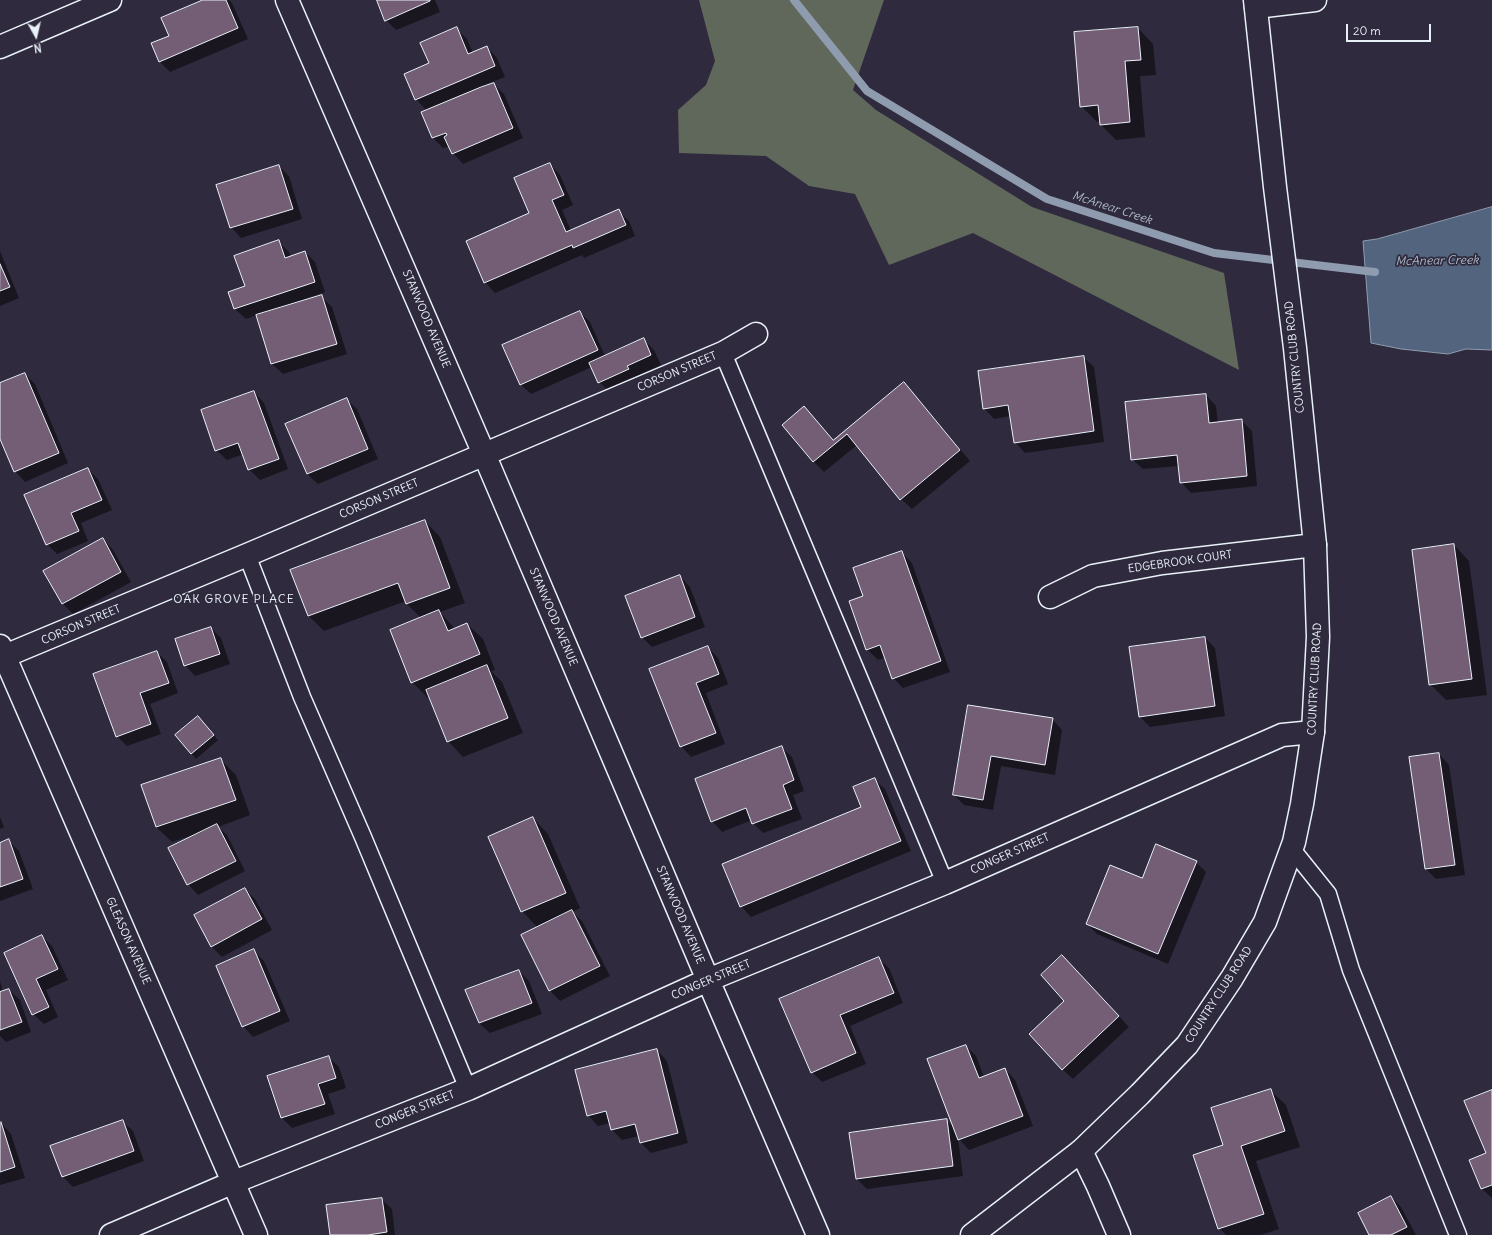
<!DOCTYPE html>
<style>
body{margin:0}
#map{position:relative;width:1492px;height:1235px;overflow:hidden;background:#2f2a3d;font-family:Delius,sans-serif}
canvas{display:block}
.north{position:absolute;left:16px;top:16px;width:40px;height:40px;-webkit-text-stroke:3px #2f2a3d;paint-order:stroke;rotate:172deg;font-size:11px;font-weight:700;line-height:16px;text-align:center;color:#e8f1f8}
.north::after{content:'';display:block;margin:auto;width:14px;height:18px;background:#e8f1f8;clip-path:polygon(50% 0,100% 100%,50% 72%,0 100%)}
.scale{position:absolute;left:1346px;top:24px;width:85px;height:18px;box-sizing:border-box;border:2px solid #e8f1f8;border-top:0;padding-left:5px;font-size:12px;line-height:14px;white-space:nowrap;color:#e8f1f8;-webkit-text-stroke:3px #2f2a3d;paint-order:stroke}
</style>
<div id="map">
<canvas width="1492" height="1235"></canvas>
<div class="north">N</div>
<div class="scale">20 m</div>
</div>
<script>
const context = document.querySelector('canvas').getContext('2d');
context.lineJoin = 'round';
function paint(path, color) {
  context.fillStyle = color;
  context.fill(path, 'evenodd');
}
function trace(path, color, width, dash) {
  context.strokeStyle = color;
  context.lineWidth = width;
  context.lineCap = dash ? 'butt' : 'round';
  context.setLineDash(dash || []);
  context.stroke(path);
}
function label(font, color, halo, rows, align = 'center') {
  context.font = font + ' Delius,sans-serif';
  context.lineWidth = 3.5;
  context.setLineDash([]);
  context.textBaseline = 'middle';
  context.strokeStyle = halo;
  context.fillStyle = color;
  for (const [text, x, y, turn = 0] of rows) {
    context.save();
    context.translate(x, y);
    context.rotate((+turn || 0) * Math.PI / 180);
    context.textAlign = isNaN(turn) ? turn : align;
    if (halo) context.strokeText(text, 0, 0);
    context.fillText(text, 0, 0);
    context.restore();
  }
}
paint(new Path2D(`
 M 699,0 L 884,0 L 853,90 L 876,110 L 1032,207 L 1224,273 L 1239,370 L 973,233 L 889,265 L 855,194 L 809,186 L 766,156 L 679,153 L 678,110 L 706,85 L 715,61 Z`), '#60685b');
const water = new Path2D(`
 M 1492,207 L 1492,350 L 1466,349 L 1448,354 L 1401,349 L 1371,343 L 1363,241 L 1377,239 Z`);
paint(water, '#53647e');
trace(water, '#8f9caf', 1);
paint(new Path2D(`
 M 205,0 L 229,0 L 232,3 L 248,39 L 170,72 L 160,62 L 152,44 L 170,36 Z
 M 378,0 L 435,0 L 440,12 L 396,30 L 386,20 Z
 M 456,28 L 467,39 L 473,53 L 487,47 L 497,58 L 505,77 L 487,84 L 487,86 L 494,84 L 504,94 L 523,138 L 463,164 L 453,153 L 449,146 L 443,148 L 433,138 L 422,113 L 427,111 L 416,99 L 430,64 Z
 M 1138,28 L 1153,44 L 1156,75 L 1140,76 L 1145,137 L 1116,140 L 1101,125 L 1100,121 L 1097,122 L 1081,106 Z
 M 550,164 L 560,175 L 573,205 L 562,210 L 571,231 L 618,211 L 629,221 L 635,236 L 584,258 L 582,255 L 495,293 L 485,282 L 530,214 Z
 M 279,166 L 289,176 L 302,219 L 241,238 L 231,227 Z
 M 279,242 L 289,252 L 291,257 L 305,252 L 315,262 L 325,292 L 291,304 L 291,306 L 321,296 L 332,307 L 347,354 L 283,374 L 272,364 L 257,315 L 246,319 L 235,309 L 229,292 L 246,287 Z
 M 0,251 L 19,298 L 0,306 Z
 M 580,312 L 590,322 L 605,356 L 643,339 L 654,350 L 661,365 L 637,376 L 638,379 L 610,392 L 599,382 L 592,367 L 531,394 L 520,384 Z
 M 1083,357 L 1094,367 L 1104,442 L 1025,453 L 1015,442 L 1011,416 L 994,419 L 984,408 Z
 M 25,374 L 35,384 L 68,463 L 25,482 L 15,471 L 0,437 L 0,384 Z
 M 904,383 L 914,394 L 970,461 L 912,509 L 901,499 L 857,445 L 824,472 L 814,462 L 783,425 L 804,407 L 834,441 Z
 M 254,392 L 264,403 L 288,469 L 260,480 L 249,469 L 244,454 L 227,460 L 216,450 Z
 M 1206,395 L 1216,406 L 1218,423 L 1241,420 L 1252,431 L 1257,486 L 1191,493 L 1181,482 L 1179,466 L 1143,469 L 1132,459 Z
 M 346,399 L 357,409 L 378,459 L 318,484 L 307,474 Z
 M 88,469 L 98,479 L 112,510 L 81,523 L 88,541 L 57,554 L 47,544 Z
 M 425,521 L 440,537 L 465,603 L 440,612 L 455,629 L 467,624 L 483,639 L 495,670 L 491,671 L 502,682 L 523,733 L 463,757 L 448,741 L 430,697 L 428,698 L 412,682 L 421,618 L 407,604 L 406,601 L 324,631 L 308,615 Z
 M 103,539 L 113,550 L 131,582 L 73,614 L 63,604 Z
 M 1454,545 L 1469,561 L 1487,695 L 1446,700 L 1430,684 Z
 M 901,552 L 912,563 L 950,672 L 903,688 L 893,678 L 886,657 L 878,660 L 867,649 L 864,597 Z
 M 680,576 L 690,587 L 705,627 L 652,647 L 642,637 Z
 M 211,628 L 221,638 L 230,664 L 195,676 L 185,665 Z
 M 1205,638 L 1215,648 L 1225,716 L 1150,727 L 1140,717 Z
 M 708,647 L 718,658 L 728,684 L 706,693 L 725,744 L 691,757 L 681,746 L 651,669 Z
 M 157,652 L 167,662 L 178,693 L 150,704 L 161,734 L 127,746 L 117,736 Z
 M 969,706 L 1052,719 L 1062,730 L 1055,775 L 1001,766 L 993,810 L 964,805 L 954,795 Z
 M 203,722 L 218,740 L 196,759 L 176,736 Z
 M 781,747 L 792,757 L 804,791 L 793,795 L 802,819 L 763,833 L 753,823 L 752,820 L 722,832 L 712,821 Z
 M 1439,754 L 1449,765 L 1465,875 L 1436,879 L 1426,869 Z
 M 220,759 L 236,775 L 250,815 L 218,827 L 227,835 L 245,871 L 198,895 L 188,884 L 196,834 L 172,842 L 156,827 Z
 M 874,779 L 885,789 L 911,851 L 751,917 L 741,906 L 862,807 Z
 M 0,817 L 4,827 L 0,829 Z
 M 533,818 L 548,834 L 580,908 L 572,912 L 582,921 L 610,976 L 560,1001 L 550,991 L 522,936 L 538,928 L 522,911 Z
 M 9,841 L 19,851 L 33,889 L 0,901 L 0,844 Z
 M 1196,862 L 1206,872 L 1168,964 L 1097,934 L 1087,924 L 1142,879 Z
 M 245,889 L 255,899 L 272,930 L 222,957 L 212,947 L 195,916 Z
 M 42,936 L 52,946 L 68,980 L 46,990 L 58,1017 L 44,1024 L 33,1014 L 5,953 Z
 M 253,950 L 264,961 L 290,1021 L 253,1037 L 243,1026 Z
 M 878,958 L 889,968 L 903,1003 L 850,1026 L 866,1064 L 822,1082 L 812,1072 L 781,999 Z
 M 1073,967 L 1129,1027 L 1073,1079 L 1062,1069 L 1066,1001 Z
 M 519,971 L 529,981 L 542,1014 L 490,1033 L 479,1023 L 467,991 Z
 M 0,981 L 3,992 L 9,990 L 20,1000 L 31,1032 L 6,1042 L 0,1036 Z
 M 966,1046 L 976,1056 L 984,1077 L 1005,1069 L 1015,1080 L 1033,1126 L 969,1150 L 958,1138 L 963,1176 L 867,1189 L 857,1179 L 946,1120 L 955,1128 Z
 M 657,1050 L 667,1061 L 688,1143 L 651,1153 L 640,1142 L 639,1136 L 622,1140 L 612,1130 L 610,1123 L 598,1126 L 588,1115 Z
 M 328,1057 L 339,1067 L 346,1088 L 328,1094 L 335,1114 L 292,1128 L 282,1118 Z
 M 1270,1090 L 1286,1105 L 1300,1147 L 1256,1161 L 1279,1229 L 1261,1235 L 1226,1235 L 1219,1228 L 1225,1145 Z
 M 1492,1091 L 1492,1198 L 1482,1189 L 1487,1154 Z
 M 122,1121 L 133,1131 L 144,1161 L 73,1187 L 63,1177 L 51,1147 Z
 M 1,1123 L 11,1134 L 25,1178 L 0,1185 Z
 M 1391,1197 L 1401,1207 L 1416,1235 L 1370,1235 Z
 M 381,1199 L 392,1209 L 395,1235 L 331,1235 Z`), '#0007');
trace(new Path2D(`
 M 794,0 L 867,91 L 1047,199 L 1214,253 L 1375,272`), '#8f9caf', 8);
const building = new Path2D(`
 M 203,0 L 226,0 L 238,28 L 159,62 L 151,43 L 169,36 L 161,18 Z
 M 377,0 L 430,0 L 430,1 L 385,21 Z
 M 457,27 L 468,54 L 487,46 L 495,66 L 415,100 L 404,74 L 429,63 L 420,43 Z
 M 1138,27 L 1141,60 L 1125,61 L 1130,122 L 1100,125 L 1098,105 L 1080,107 L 1074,32 Z
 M 494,83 L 513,128 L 452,154 L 444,137 L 447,135 L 446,133 L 432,138 L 421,112 L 481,87 Z
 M 550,163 L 564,195 L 552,200 L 566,232 L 619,209 L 626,225 L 573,248 L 572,245 L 484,283 L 466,241 L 529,213 L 514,178 Z
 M 279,165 L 293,209 L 230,228 L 216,185 Z
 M 279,240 L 285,258 L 305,251 L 315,282 L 234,309 L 228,292 L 245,286 L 234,256 Z
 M 0,264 L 10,287 L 0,291 Z
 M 322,295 L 337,344 L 271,364 L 256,315 Z
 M 580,311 L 598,350 L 520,385 L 502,345 Z
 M 644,338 L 651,355 L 627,366 L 629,369 L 598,383 L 589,363 Z
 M 1084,356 L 1094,431 L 1014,443 L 1008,405 L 983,409 L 978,371 Z
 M 25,373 L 59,453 L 14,472 L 0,439 L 0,383 Z
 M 904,382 L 960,450 L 900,500 L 847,434 L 813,462 L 782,425 L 804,406 L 833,440 Z
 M 254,391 L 279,459 L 248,470 L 238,443 L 215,451 L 201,410 Z
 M 1206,394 L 1209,423 L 1242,419 L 1247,476 L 1180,483 L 1177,455 L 1131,460 L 1125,402 Z
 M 347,398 L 368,449 L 307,474 L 285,424 Z
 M 88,468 L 102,500 L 71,513 L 79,531 L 46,545 L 24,495 Z
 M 425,520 L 450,588 L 406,604 L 398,583 L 308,616 L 290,570 Z
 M 103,538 L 121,572 L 62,604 L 43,571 Z
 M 1454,544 L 1472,679 L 1429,685 L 1412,550 Z
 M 902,551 L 941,661 L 892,679 L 880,645 L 866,650 L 849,601 L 863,596 L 853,568 Z
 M 680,575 L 695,617 L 641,638 L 625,596 Z
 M 439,610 L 448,631 L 467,623 L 480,654 L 411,683 L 390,630 Z
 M 211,627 L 220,654 L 184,666 L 175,639 Z
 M 1205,637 L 1215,706 L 1139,717 L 1129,647 Z
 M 708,646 L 719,674 L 696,683 L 716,733 L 680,747 L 649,669 Z
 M 157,651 L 169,683 L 140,693 L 151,724 L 116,737 L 93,674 Z
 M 487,665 L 508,718 L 447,742 L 426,690 Z
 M 968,705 L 1053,718 L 1045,765 L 991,756 L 983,800 L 953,795 Z
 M 198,716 L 214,735 L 191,754 L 175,735 Z
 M 782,746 L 794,780 L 783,785 L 792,809 L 752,824 L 746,808 L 711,822 L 695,779 Z
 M 1439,753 L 1455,865 L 1425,869 L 1409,757 Z
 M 221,758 L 236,800 L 156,827 L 141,785 Z
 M 875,778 L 901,841 L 740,907 L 722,864 L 861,807 L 853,787 Z
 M 533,817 L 566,893 L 521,912 L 488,837 Z
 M 217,824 L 236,861 L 187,885 L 168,848 Z
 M 9,839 L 23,879 L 0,887 L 0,843 Z
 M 1156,844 L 1197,861 L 1158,954 L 1086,924 L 1110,865 L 1142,878 Z
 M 245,888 L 262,919 L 211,947 L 194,915 Z
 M 572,910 L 600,966 L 549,991 L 521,935 Z
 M 42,935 L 58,969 L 36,979 L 49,1007 L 32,1015 L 4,953 Z
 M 254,949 L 280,1011 L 242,1027 L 216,966 Z
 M 1062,955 L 1119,1016 L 1062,1070 L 1029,1034 L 1064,1001 L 1041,975 Z
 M 879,957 L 894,993 L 840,1015 L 856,1053 L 811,1073 L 779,999 Z
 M 519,970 L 532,1003 L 479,1023 L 465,990 Z
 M 9,989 L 22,1022 L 0,1030 L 0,992 Z
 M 966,1045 L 979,1078 L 1005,1068 L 1023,1116 L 958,1140 L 927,1059 Z
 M 657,1049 L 678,1133 L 640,1143 L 635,1124 L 611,1130 L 606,1111 L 587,1116 L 575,1070 Z
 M 329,1056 L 336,1078 L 318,1084 L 325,1104 L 281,1118 L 267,1076 Z
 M 1271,1089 L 1285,1131 L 1241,1146 L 1264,1214 L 1218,1229 L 1193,1155 L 1223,1145 L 1211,1108 Z
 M 1492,1090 L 1492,1185 L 1481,1189 L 1469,1160 L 1486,1153 L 1464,1101 Z
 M 947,1119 L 953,1166 L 856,1179 L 849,1133 Z
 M 123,1120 L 134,1151 L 62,1177 L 50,1146 Z
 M 1,1122 L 15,1167 L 0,1172 L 0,1123 Z
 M 1391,1196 L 1407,1227 L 1391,1235 L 1369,1235 L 1358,1213 Z
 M 382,1198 L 387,1232 L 368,1235 L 330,1235 L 326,1205 Z`);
paint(building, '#745e75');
trace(building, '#e8f1f8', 1);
const lane = new Path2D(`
 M 723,353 L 945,883
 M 247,555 L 302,697 L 363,837 L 468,1089
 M 1291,848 L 1328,894 L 1351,970 L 1458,1235`);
const street = new Path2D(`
 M 287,0 L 484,454 L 708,980 L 818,1235
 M 1256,7 L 1315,0
 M 0,47 L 110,0
 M 1050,597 L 1093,576 L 1162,563 L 1315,545
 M 0,646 L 256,1235
 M 0,658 L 247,555 L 723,353 L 756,334
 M 1081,1151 L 1098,1186 L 1119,1235
 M 111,1235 L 234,1182 L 468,1089 L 708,980 L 945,883 L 1282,735 L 1313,732`);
const secondary = new Path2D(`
 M 972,1235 L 1081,1151 L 1140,1094 L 1187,1045 L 1232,978 L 1265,922 L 1294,842 L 1302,804 L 1313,732 L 1318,637 L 1315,545 L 1295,348 L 1275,187 L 1255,0`);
trace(lane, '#e8f1f8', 19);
trace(street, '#e8f1f8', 25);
trace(secondary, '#e8f1f8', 25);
trace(lane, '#2f2a3d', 16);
trace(street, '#2f2a3d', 22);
trace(secondary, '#2f2a3d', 22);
label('11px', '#e8f1f8', '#2f2a3d', [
 ["STANWOOD AVENUE",426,319,67],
 ["COUNTRY CLUB ROAD",1295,357,-96],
 ["CORSON STREET",677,372,-23],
 ["CORSON STREET",379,499,-23],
 ["EDGEBROOK COURT",1180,562,-8],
 ["STANWOOD AVENUE",553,617,67],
 ["CORSON STREET",81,625,-23],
 ["COUNTRY CLUB ROAD",1315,679,-87],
 ["CONGER STREET",1010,854,-24],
 ["STANWOOD AVENUE",680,915,67],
 ["GLEASON AVENUE",128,941,66],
 ["CONGER STREET",711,980,-23],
 ["COUNTRY CLUB ROAD",1219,995,-57],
 ["CONGER STREET",415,1110,-22]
]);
label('italic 12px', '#acb9c7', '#2f2a3d', [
 ["McAnear Creek",1112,208,18],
 ["McAnear Creek",1437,261,-1]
]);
context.letterSpacing = '1px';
label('12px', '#e8f1f8', '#2f2a3d', [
 ["OAK GROVE PLACE",234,600]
]);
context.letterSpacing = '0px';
</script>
